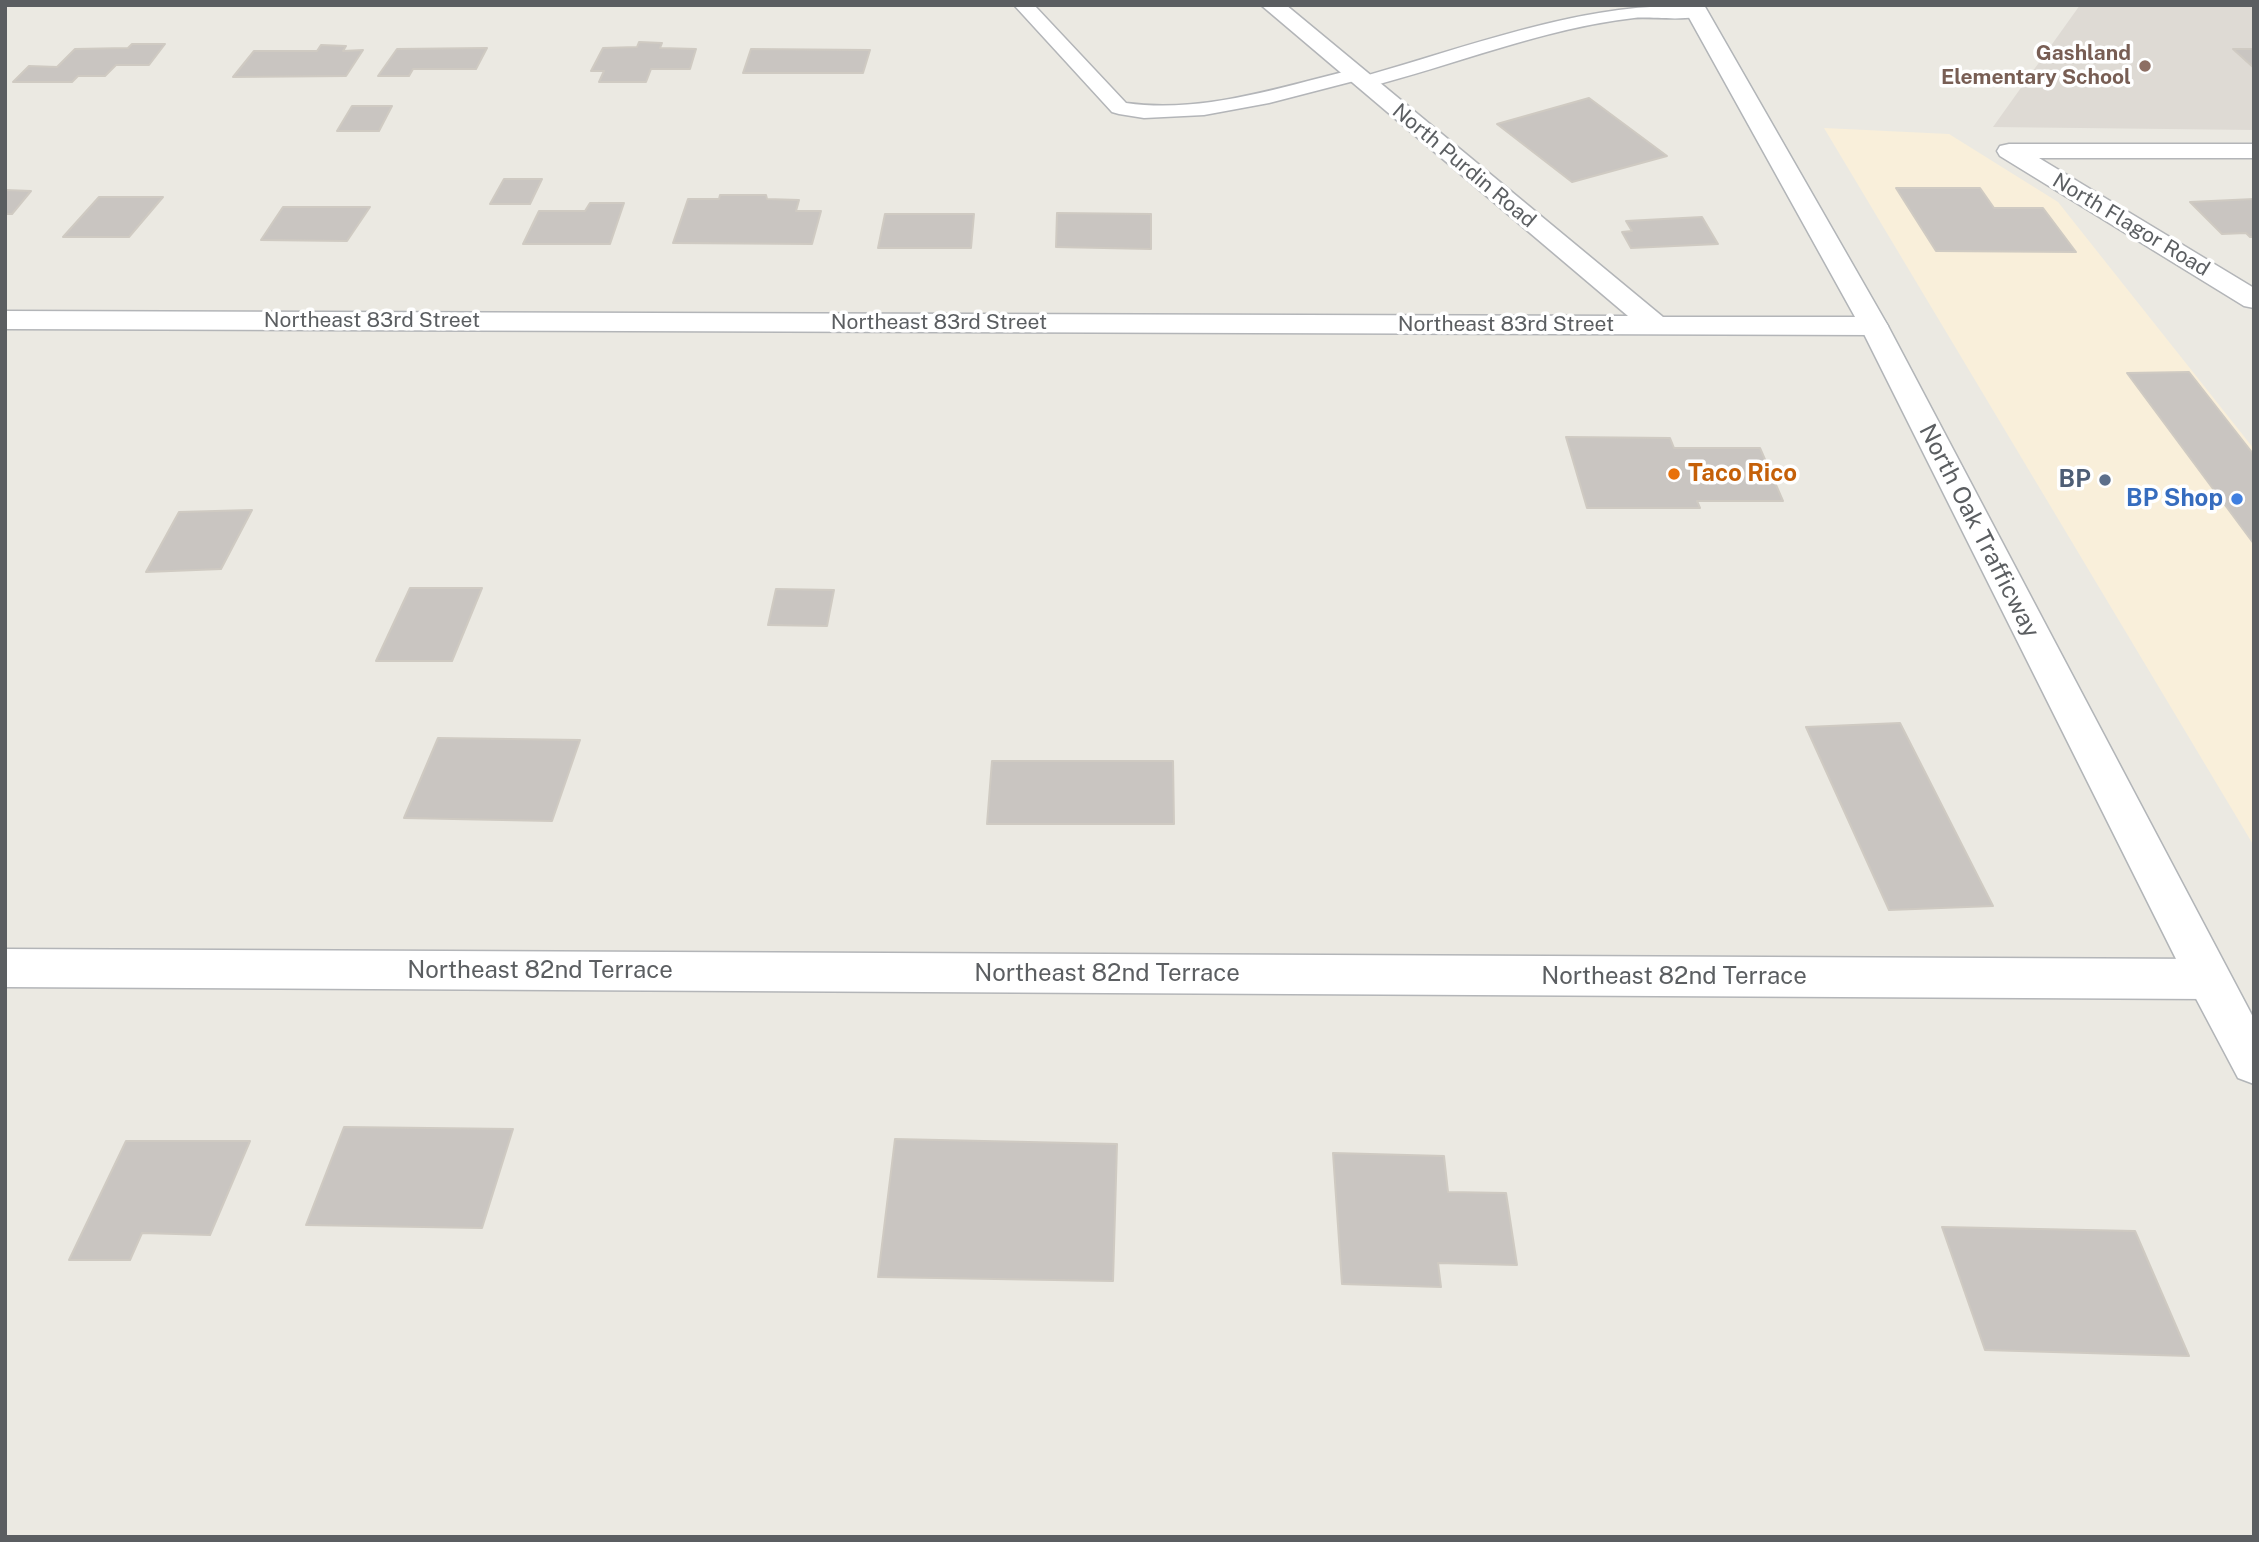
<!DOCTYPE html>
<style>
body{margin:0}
#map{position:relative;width:2259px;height:1542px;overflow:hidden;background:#ebe9e2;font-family:"Public Sans",sans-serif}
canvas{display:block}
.frame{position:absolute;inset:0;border:7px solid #5b5e61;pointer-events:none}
</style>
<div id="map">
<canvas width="2259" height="1542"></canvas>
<div class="frame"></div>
</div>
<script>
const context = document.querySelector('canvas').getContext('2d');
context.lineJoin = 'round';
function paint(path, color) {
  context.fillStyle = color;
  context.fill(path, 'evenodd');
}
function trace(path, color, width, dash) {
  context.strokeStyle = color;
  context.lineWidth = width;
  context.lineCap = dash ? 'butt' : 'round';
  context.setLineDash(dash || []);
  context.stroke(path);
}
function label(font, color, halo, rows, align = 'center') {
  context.font = font + ' "Public Sans",sans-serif';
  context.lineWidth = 7;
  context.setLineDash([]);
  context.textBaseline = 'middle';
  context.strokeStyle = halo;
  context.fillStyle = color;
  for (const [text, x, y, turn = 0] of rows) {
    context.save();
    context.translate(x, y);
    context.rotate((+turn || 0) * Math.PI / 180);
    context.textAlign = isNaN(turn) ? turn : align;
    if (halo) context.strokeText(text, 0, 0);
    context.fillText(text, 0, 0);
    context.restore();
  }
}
paint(new Path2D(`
 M 1824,128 L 1949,134 L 2058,202 L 2254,449 L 2254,846 Z`), '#f9efda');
paint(new Path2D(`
 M 2080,5 L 2254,5 L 2254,130 L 1993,127 Z`), '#dedad4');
const building = new Path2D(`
 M 639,42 L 662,43 L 660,48 L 696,49 L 690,69 L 651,69 L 646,82 L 599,82 L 604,71 L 591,71 L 603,48 L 637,47 Z
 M 132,44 L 165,44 L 149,65 L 116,65 L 105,76 L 78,76 L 72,82 L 13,82 L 29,66 L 57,67 L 75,49 L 128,48 Z
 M 321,45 L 346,46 L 343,51 L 363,50 L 346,76 L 233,77 L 254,51 L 317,51 Z
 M 487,48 L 476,69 L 413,69 L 409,76 L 378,76 L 397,49 Z
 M 751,49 L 870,50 L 863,73 L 743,73 Z
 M 2233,49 L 2254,49 L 2254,68 Z
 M 1589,98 L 1667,156 L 1572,182 L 1497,124 Z
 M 352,106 L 392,106 L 379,131 L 337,131 Z
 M 504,179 L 542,179 L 530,204 L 490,204 Z
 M 1896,188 L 1980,188 L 1994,208 L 2043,208 L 2076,252 L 1936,251 Z
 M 5,190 L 31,191 L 12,214 L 5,214 Z
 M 720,195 L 766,195 L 767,199 L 799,200 L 796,211 L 821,211 L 812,244 L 673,243 L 688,199 L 719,199 Z
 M 99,197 L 163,197 L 129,237 L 63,237 Z
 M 2254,199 L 2254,237 L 2250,237 L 2246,233 L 2222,234 L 2190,202 Z
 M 590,203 L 624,203 L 610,244 L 523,244 L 539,211 L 585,211 Z
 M 283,207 L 370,207 L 347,241 L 261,240 Z
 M 1057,213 L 1151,214 L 1151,249 L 1056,247 Z
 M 885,214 L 974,214 L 971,248 L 878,248 Z
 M 1702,217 L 1718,244 L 1631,248 L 1622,232 L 1632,231 L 1626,221 Z
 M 2189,372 L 2254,455 L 2254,544 L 2127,373 Z
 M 1566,437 L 1670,438 L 1674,448 L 1760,448 L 1783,501 L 1697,501 L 1700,508 L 1587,508 Z
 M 252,510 L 221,569 L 146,572 L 179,512 Z
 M 410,588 L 482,588 L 452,661 L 376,661 Z
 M 776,589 L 834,590 L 827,626 L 768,625 Z
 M 1900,723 L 1993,906 L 1889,910 L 1806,727 Z
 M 438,738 L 580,740 L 552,821 L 404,818 Z
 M 992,761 L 1173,761 L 1174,824 L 987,824 Z
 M 344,1127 L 513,1129 L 482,1228 L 306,1225 Z
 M 895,1139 L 1117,1144 L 1113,1281 L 878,1277 Z
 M 126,1141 L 250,1141 L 210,1235 L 142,1233 L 130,1260 L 69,1260 Z
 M 1333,1153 L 1444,1156 L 1448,1192 L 1506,1193 L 1517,1265 L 1438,1263 L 1441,1287 L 1342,1284 Z
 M 1942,1227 L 2135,1231 L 2189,1356 L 1985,1350 Z`);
paint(building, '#c9c5c1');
trace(building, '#cfcac2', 2);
const service = new Path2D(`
 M 1014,5 L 1034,5 L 1126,103 C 1202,114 1281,87 1355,69 L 1362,71 L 1365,76 C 1464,48 1574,6 1677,6 C 1687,6 1700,4 1706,12 C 1697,23 1650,16 1634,18 C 1544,28 1452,66 1364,88 L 1357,86 L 1354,81 L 1269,103 L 1204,115 L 1144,118 L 1119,114 L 1112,112 Z`);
const minor = new Path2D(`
 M 1261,5 L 1286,5 L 1663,317 L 1874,317 L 1884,320 L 1888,326 L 1884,332 L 1874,335 L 5,329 L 5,311 L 1628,316 Z
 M 2009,144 L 2254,144 L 2254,158 L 2039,158 L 2254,288 L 2254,308 L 2244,306 L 2000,156 L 1997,151 L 2000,146 Z
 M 5,949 L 2208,959 L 2223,965 L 2230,979 L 2223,993 L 2208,999 L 5,987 Z`);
const secondary = new Path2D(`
 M 1682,5 L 1704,5 L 1888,326 L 2254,1019 L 2254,1084 L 2238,1078 L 2193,993 L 1860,326 Z`);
trace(service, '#b3b5b8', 3);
trace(minor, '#b3b5b8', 3);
trace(secondary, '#b2b5b8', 3);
paint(service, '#fff');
paint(minor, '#fff');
paint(secondary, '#fff');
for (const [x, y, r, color] of [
 [2145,66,7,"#8d6e63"],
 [1674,474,7,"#e8710a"],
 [2105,480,7,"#5c6f8a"],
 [2237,499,7,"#3f7fe0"]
]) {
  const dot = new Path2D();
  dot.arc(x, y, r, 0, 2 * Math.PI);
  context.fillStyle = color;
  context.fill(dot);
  trace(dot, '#fff', 2.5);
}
label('bold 21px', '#785e54', '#fff', [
 ["Gashland",2131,54],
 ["Elementary School",2131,78]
], 'right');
label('21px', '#5b5e61', '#fff', [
 ["North Purdin Road",1464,166,40],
 ["North Flagor Road",2131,225,31],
 ["Northeast 83rd Street",372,321],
 ["Northeast 83rd Street",939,323],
 ["Northeast 83rd Street",1506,325]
]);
label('bold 24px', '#c56008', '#fff', [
 ["Taco Rico",1688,474]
], 'left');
label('bold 24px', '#4e5e75', '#fff', [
 ["BP",2091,480]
], 'right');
label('bold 24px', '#366cbe', '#fff', [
 ["BP Shop",2223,499]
], 'right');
label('24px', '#5b5e61', '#fff', [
 ["North Oak Trafficway",1979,531,63],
 ["Northeast 82nd Terrace",540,971],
 ["Northeast 82nd Terrace",1107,974],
 ["Northeast 82nd Terrace",1674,977]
]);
</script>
